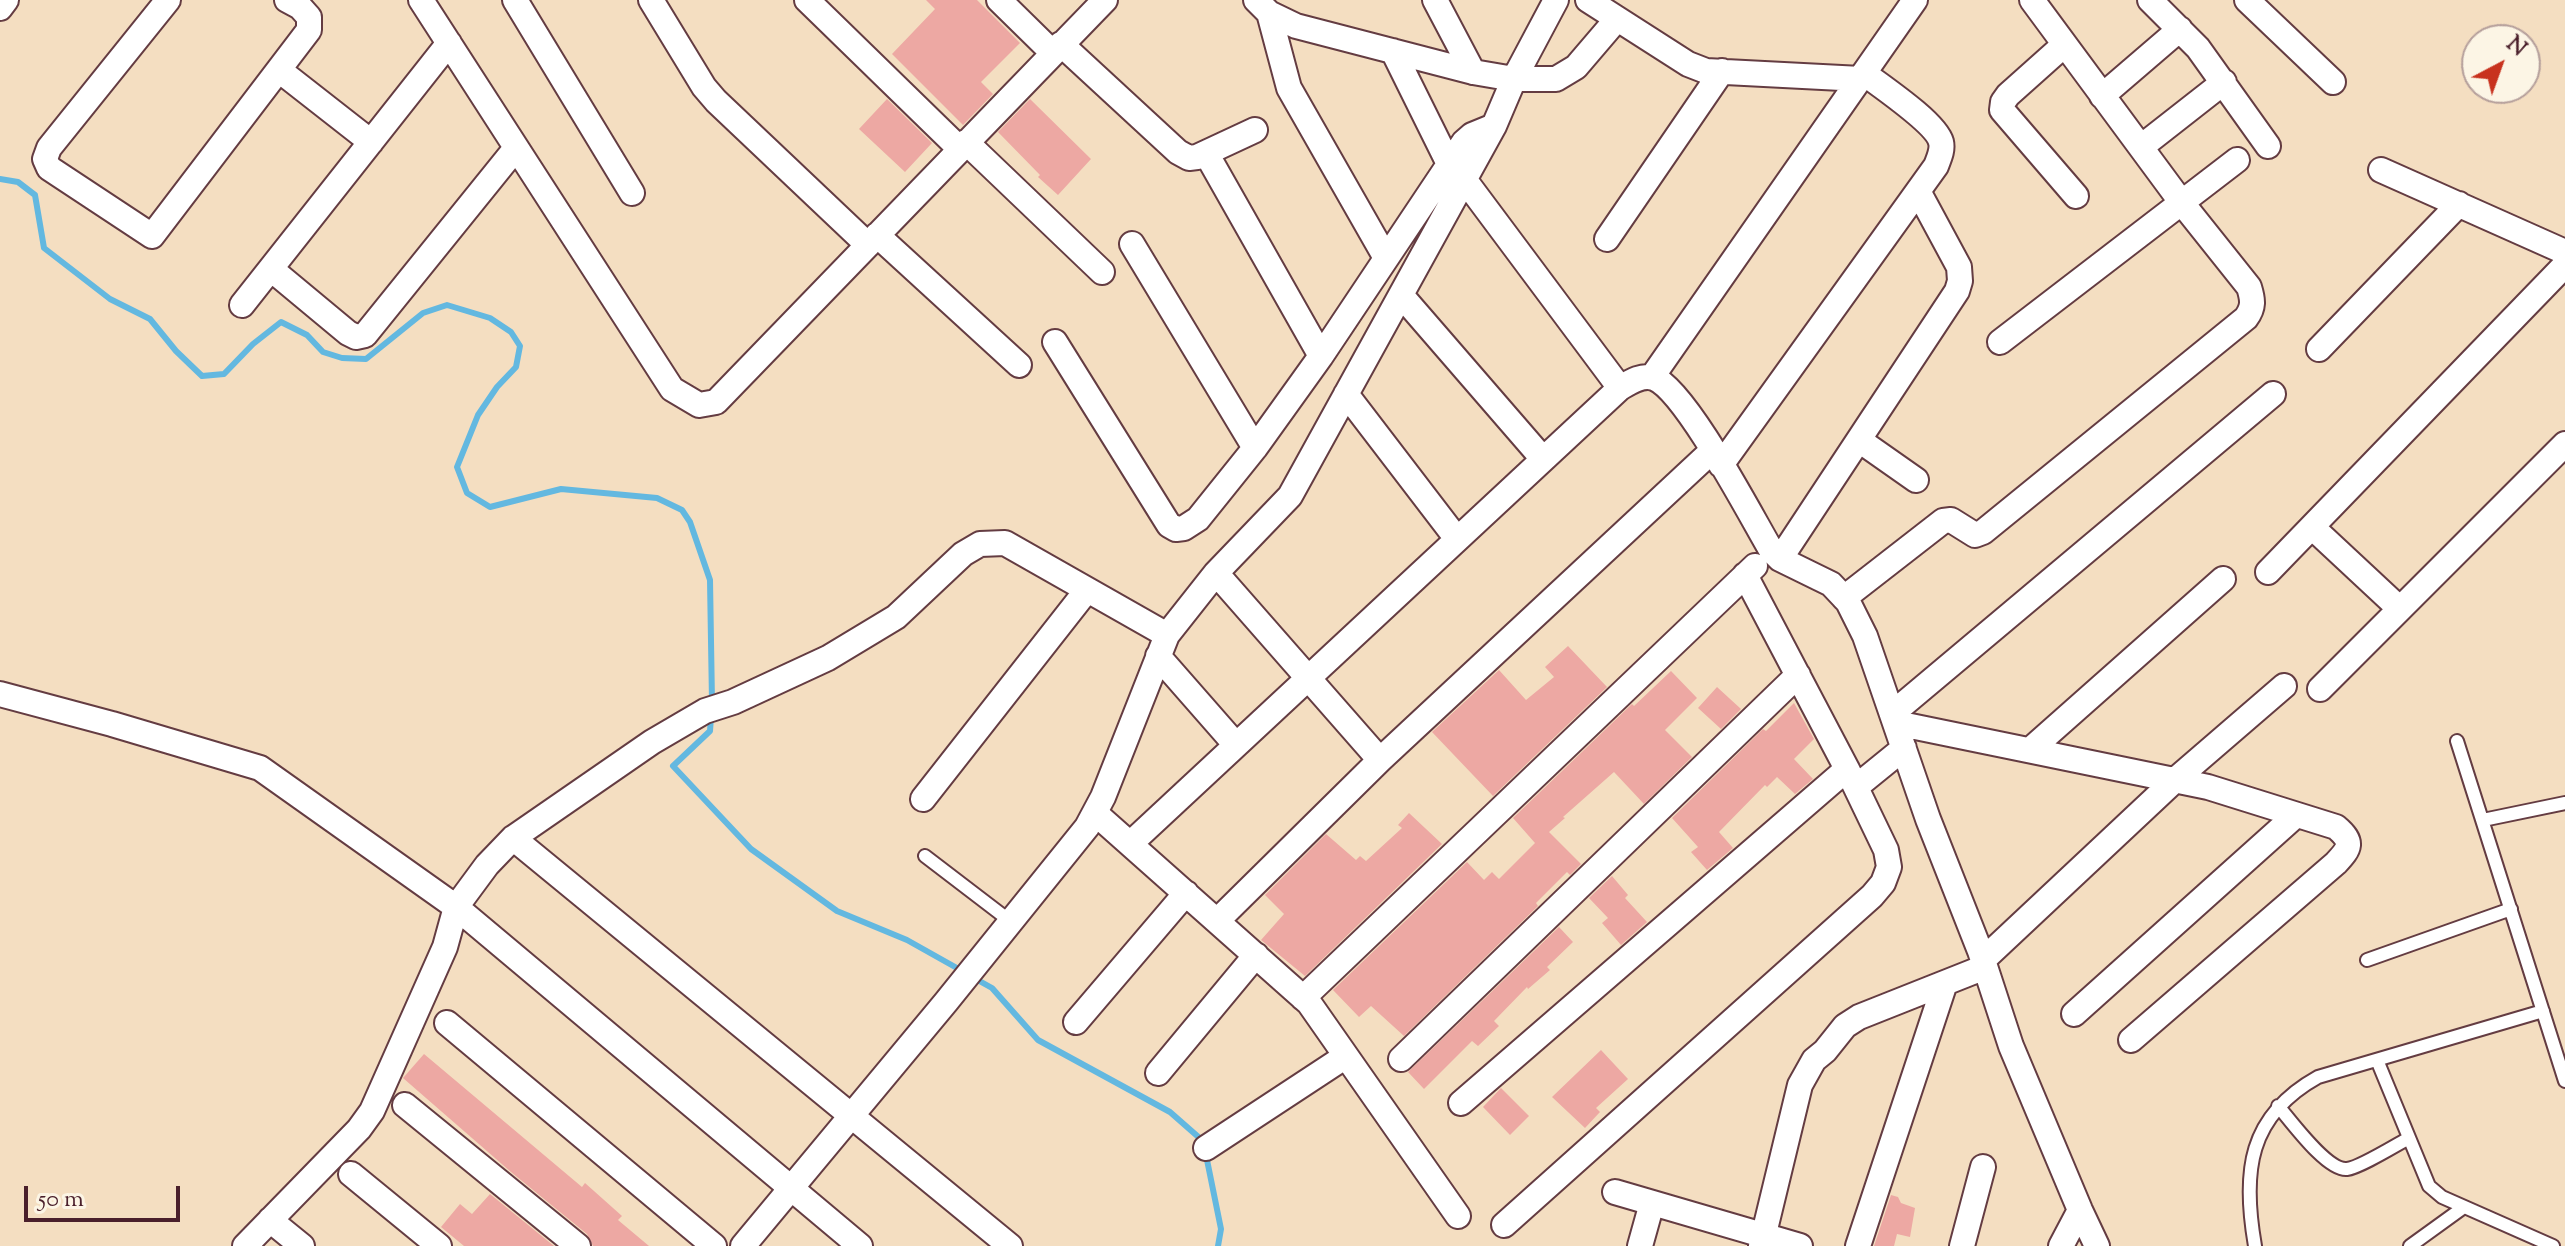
<!DOCTYPE html>
<style>
body{margin:0}
#map{position:relative;width:2565px;height:1246px;overflow:hidden;background:#f4dec1;font-family:"Sorts Mill Goudy",serif}
canvas{display:block}
.north{position:absolute;left:2461px;top:24px;width:80px;height:80px;box-sizing:border-box;background:#fcf5e5;border:2px solid #b59f9b;border-radius:50%;rotate:41deg;font-size:22px;font-weight:700;line-height:32px;text-align:center;color:#4a1f2b}
.north::after{content:'';display:block;margin:auto;width:28px;height:36px;background:#c8321e;clip-path:polygon(50% 0,100% 100%,50% 72%,0 100%)}
.scale{position:absolute;left:24px;top:1186px;width:156px;height:36px;box-sizing:border-box;border:4px solid #4a1f2b;border-top:0;padding-left:10px;font-size:24px;line-height:28px;white-space:nowrap;color:#4a1f2b;-webkit-text-stroke:6px #fcf5e5;paint-order:stroke}
</style>
<div id="map">
<canvas width="2565" height="1246"></canvas>
<div class="north">N</div>
<div class="scale">50 m</div>
</div>
<script>
const context = document.querySelector('canvas').getContext('2d');
context.lineJoin = 'round';
function trace(path, color, width, dash) {
  context.strokeStyle = color;
  context.lineWidth = width;
  context.lineCap = dash ? 'butt' : 'round';
  context.setLineDash(dash || []);
  context.stroke(path);
}
function paint(path, color) {
  context.fillStyle = color;
  context.fill(path, 'evenodd');
}
trace(new Path2D(`
 M 0,179 L 18,182 L 35,195 L 44,248 L 110,299 L 150,319 L 176,351 L 202,376 L 224,374 L 253,344 L 281,322 L 307,335 L 323,352 L 342,358 L 366,359 L 423,313 L 447,305 L 490,318 L 511,332 L 520,346 L 516,367 L 497,387 L 478,415 L 457,467 L 467,493 L 490,507 L 561,489 L 657,498 L 682,510 L 690,522 L 710,580 L 712,702
 M 711,717 L 710,731 L 673,766 L 751,849 L 837,911 L 907,940 L 964,972
 M 974,978 L 992,988 L 1038,1040 L 1170,1112 L 1203,1141
 M 1206,1155 L 1221,1229 L 1218,1246`), '#63b8e0', 6);
paint(new Path2D(`
 M 926,0 L 977,0 L 1020,43 L 981,82 L 993,94 L 963,125 L 892,54 L 935,9 Z
 M 887,99 L 932,143 L 905,172 L 859,129 Z
 M 1030,99 L 1091,159 L 1058,195 L 1038,177 L 1040,175 L 998,132 Z
 M 1568,646 L 1607,687 L 1493,796 L 1432,732 L 1499,670 L 1526,700 L 1554,677 L 1545,667 Z
 M 1671,671 L 1697,698 L 1665,730 L 1692,757 L 1644,804 L 1614,772 L 1563,817 L 1565,818 L 1549,832 L 1581,864 L 1570,875 L 1567,872 L 1536,903 L 1538,906 L 1404,1036 L 1371,1006 L 1359,1017 L 1333,990 L 1467,862 L 1484,880 L 1492,872 L 1499,879 L 1535,843 L 1513,818 L 1632,704 L 1634,706 Z
 M 1717,687 L 1741,709 L 1721,729 L 1698,708 Z
 M 1794,703 L 1814,739 L 1794,759 L 1813,779 L 1795,794 L 1777,777 L 1767,787 L 1765,785 L 1719,832 L 1733,848 L 1707,870 L 1691,852 L 1698,847 L 1672,818 L 1763,729 L 1766,731 Z
 M 1409,813 L 1442,844 L 1305,976 L 1261,940 L 1284,914 L 1265,895 L 1326,834 L 1356,860 L 1360,856 L 1366,861 L 1402,828 L 1398,825 Z
 M 1612,876 L 1628,895 L 1625,898 L 1647,922 L 1621,945 L 1602,923 L 1608,918 L 1589,898 Z
 M 1559,927 L 1573,942 L 1547,967 L 1550,970 L 1528,989 L 1527,987 L 1494,1021 L 1499,1026 L 1478,1046 L 1472,1041 L 1424,1089 L 1408,1072 Z
 M 1601,1050 L 1628,1079 L 1596,1108 L 1600,1112 L 1585,1128 L 1552,1097 Z
 M 424,1054 L 582,1187 L 585,1183 L 622,1216 L 618,1220 L 649,1246 L 593,1246 L 587,1234 L 511,1172 L 403,1078 Z
 M 1501,1088 L 1529,1116 L 1510,1135 L 1483,1107 Z
 M 490,1194 L 554,1246 L 464,1246 L 441,1227 L 460,1204 L 472,1214 Z
 M 1891,1195 L 1898,1197 L 1901,1203 L 1915,1208 L 1910,1237 L 1897,1234 L 1894,1246 L 1874,1246 Z`), '#eda8a3');
const service = new Path2D(`
 M 2457,741 L 2565,1081
 M 2483,820 L 2565,803
 M 925,856 L 1010,921
 M 2367,960 L 2511,909
 M 2377,1060 L 2429,1186 L 2442,1197 L 2553,1246
 M 2278,1106 C 2291,1121 2327,1171 2347,1169 C 2359,1168 2396,1145 2409,1138
 M 2255,1246 C 2242,1172 2248,1116 2318,1077 L 2543,1011
 M 2410,1246 L 2464,1207`);
const minor = new Path2D(`
 M 168,0 L 49,148 L 45,159 L 49,168 L 152,236 L 309,30 L 309,17 L 300,7 L 287,0
 M 421,0 L 672,389 L 699,405 L 716,402 L 1105,0
 M 515,0 L 632,193
 M 651,0 L 704,87 L 716,101 L 868,245
 M 807,0 L 960,149
 M 999,0 L 1053,53
 M 1256,0 L 1269,13 L 1296,26 L 1473,72 L 1514,79 L 1556,79 L 1576,67 L 1617,19
 M 1435,0 L 1473,72
 M 1588,0 L 1688,64 L 1706,71 L 1861,79
 M 2150,0 L 2198,48 L 2268,146
 M 2247,0 L 2333,82
 M 0,8 L 6,0
 M 1269,13 L 1289,88 L 1386,258
 M 1061,44 L 1178,152 L 1189,158 L 1197,157 L 1255,130
 M 2064,45 L 2008,95 L 2003,102 L 2002,110 L 2076,196
 M 1393,51 L 1449,164
 M 279,70 L 371,142
 M 2102,96 L 2180,29
 M 966,142 L 1102,272
 M 2141,147 L 2224,82
 M 1206,153 L 1321,356
 M 2381,170 L 2565,252
 M 1464,179 L 1620,388
 M 877,235 L 1019,365
 M 1607,239 L 1722,71
 M 1132,244 L 1255,448
 M 271,269 L 348,333 L 356,337 L 365,335 L 516,148
 M 1401,295 L 1543,459
 M 242,305 L 449,43
 M 1055,342 L 1169,525 L 1176,529 L 1184,528 L 1198,519 L 1255,448 L 1321,356 L 1464,142 L 1472,135 L 1494,126
 M 2000,342 L 2237,160
 M 2319,349 L 2459,204
 M 1652,377 L 1915,0
 M 1346,394 L 1457,539
 M 1859,440 L 1916,480
 M 1721,465 L 1936,166 C 1939,158 1943,150 1941,142 C 1936,123 1882,87 1865,74
 M 2312,527 L 2400,609
 M 1780,559 L 1957,291 L 1960,281 L 1959,267 L 1918,191
 M 2268,572 L 2565,265
 M 1216,573 L 1380,760
 M 1844,598 L 1943,521 L 1951,520 L 1975,535 L 1983,532 L 2246,318 C 2254,307 2253,300 2249,287 L 2182,203 L 2032,0
 M 1158,656 L 1236,745
 M 2320,689 L 2565,444
 M 0,694 L 112,724 L 260,768 L 456,907 L 860,1246
 M 1893,713 L 2273,394
 M 1896,723 L 2208,787 L 2336,827 C 2354,842 2350,848 2336,863 L 2131,1040
 M 2030,750 L 2223,579
 M 1856,787 L 1904,748
 M 923,799 L 1087,590
 M 1095,813 L 1309,1003 L 1458,1216
 M 513,838 L 1010,1246
 M 1130,844 L 1620,388 C 1630,382 1642,374 1654,378 C 1686,391 1751,516 1771,550 L 1780,559 L 1831,584 L 1848,602 L 1865,636 L 1928,819 L 1980,951 L 2011,1046 L 2080,1210 L 2097,1246
 M 1217,921 L 1380,760 L 1713,450
 M 1983,960 L 2175,780 L 2284,686
 M 1303,998 L 1755,566
 M 2074,1014 L 2296,815
 M 1076,1022 L 1186,893
 M 447,1023 L 714,1246
 M 1401,1059 L 1798,675
 M 1158,1073 L 1256,955
 M 1461,1103 L 1847,769
 M 405,1105 L 578,1246
 M 1206,1148 L 1346,1056
 M 351,1174 L 439,1246
 M 1615,1192 L 1800,1246
 M 270,1220 L 302,1246
 M 1504,1225 L 1872,896 L 1883,883 L 1889,867 L 1886,850 L 1847,769 L 1745,575
 M 245,1246 L 359,1129 L 372,1111 L 445,947 L 456,907 L 487,865 L 513,838 L 652,742 L 705,711 L 733,702 L 828,658 L 896,617 L 963,554 L 980,544 L 1005,543 L 1167,635
 M 743,1246 L 946,1002 L 1087,827 L 1103,797 L 1167,635 L 1216,573 L 1290,496 L 1494,126 L 1514,79 L 1556,0
 M 1640,1246 L 1652,1203
 M 1761,1246 L 1800,1085 L 1814,1060 L 1825,1051 L 1845,1026 L 1859,1017 L 1985,967
 M 1858,1246 L 1945,983
 M 1962,1246 L 1983,1167
 M 2061,1246 L 2080,1210`);
trace(service, '#643c42', 16);
trace(minor, '#643c42', 28);
trace(service, '#fff', 12);
trace(minor, '#fff', 24);
</script>
